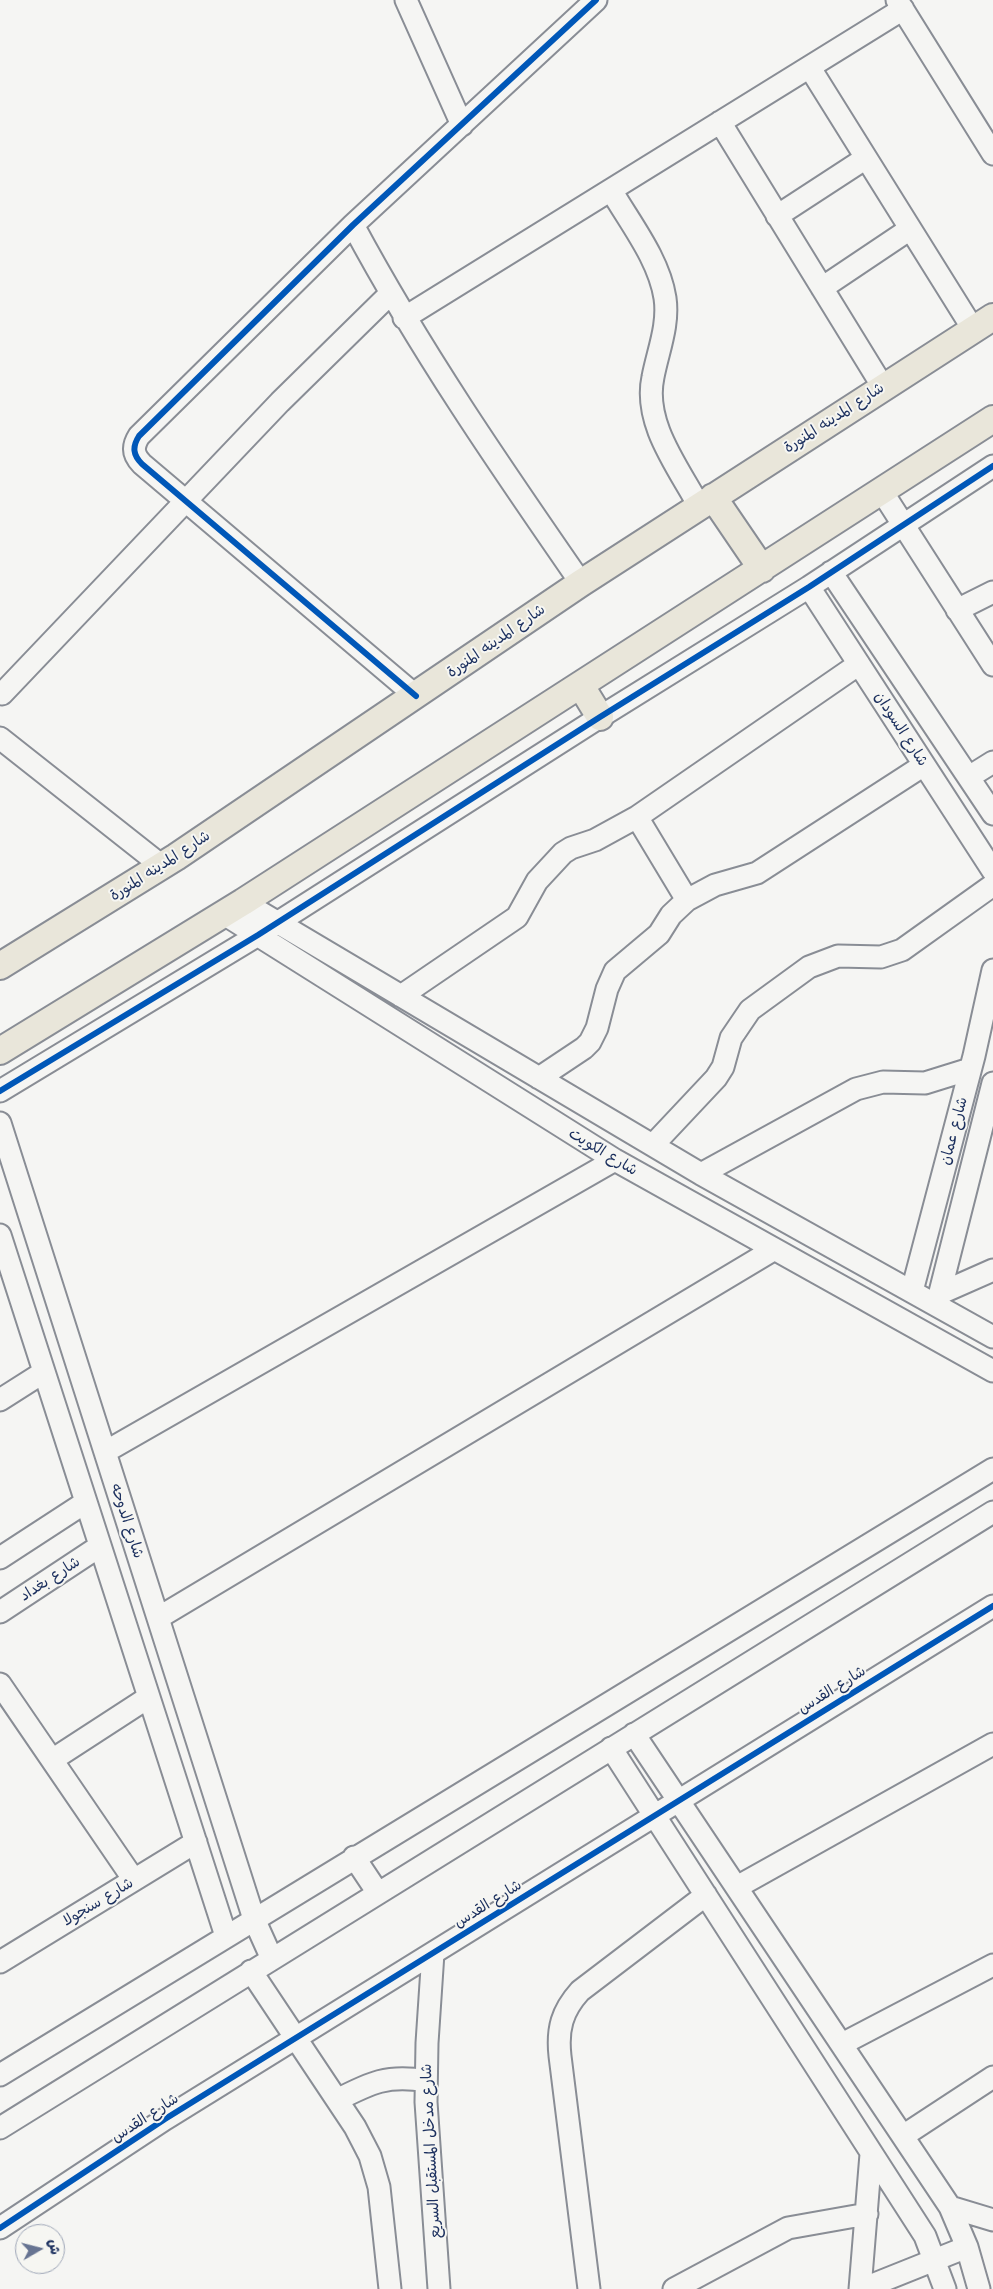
<!DOCTYPE html>
<meta charset="utf-8">
<style>
body{margin:0}
#map{position:relative;width:993px;height:2289px;overflow:hidden;background:#f5f5f3;font-family:"Comic Neue","Playpen Sans Arabic",sans-serif}
canvas{display:block}
.north{position:absolute;left:15px;top:2224px;width:50px;height:50px;box-sizing:border-box;background:#f6f6f2;border:1px solid #9ea6b7;border-radius:50%;rotate:82deg;font-size:14px;font-weight:700;line-height:20px;text-align:center;color:#1b2f5e}
.north::after{content:'';display:block;margin:auto;width:18px;height:22px;background:#677492;clip-path:polygon(50% 0,100% 100%,50% 72%,0 100%)}
</style>
<div id="map">
<canvas width="993" height="2289"></canvas>
<div class="north">ش</div>
</div>
<script>
const context = document.querySelector('canvas').getContext('2d');
context.lineJoin = 'round';
function trace(path, color, width, dash) {
  context.strokeStyle = color;
  context.lineWidth = width;
  context.lineCap = dash ? 'butt' : 'round';
  context.setLineDash(dash || []);
  context.stroke(path);
}
function label(font, color, halo, rows, align = 'center') {
  context.font = font + ' "Comic Neue","Playpen Sans Arabic",sans-serif';
  context.lineWidth = 4;
  context.setLineDash([]);
  context.textBaseline = 'middle';
  context.strokeStyle = halo;
  context.fillStyle = color;
  for (const [text, x, y, turn = 0] of rows) {
    context.save();
    context.translate(x, y);
    context.rotate((+turn || 0) * Math.PI / 180);
    context.textAlign = isNaN(turn) ? turn : align;
    if (halo) context.strokeText(text, 0, 0);
    context.fillText(text, 0, 0);
    context.restore();
  }
}
const minor = new Path2D(`
 M 406,0 L 462,125
 M 897,0 L 993,154
 M 810,68 L 973,329
 M 720,122 L 883,387
 M 611,190 C 630,223 659,259 665,298 C 669,325 658,351 653,377 C 643,423 678,467 699,506
 M 777,216 L 866,158
 M 353,225 C 420,350 500,466 581,583
 M 822,288 L 910,229
 M 404,318 L 903,9
 M 881,490 L 993,665
 M 831,572 L 993,814
 M 809,587 L 993,871
 M 957,610 L 993,592
 M 2,694 L 280,402 L 390,294
 M 416,696 L 142,464 C 133,455 132,447 139,436 L 353,225 L 596,0
 M 0,738 L 162,866
 M 969,777 L 993,762
 M 637,817 L 687,900
 M 243,902 L 701,1174 L 993,1337
 M 224,914 L 615,1160 L 993,1371
 M 401,996 L 517,917 L 537,881 L 563,853 L 571,848 L 595,840 L 637,817 L 859,664
 M 539,1078 L 584,1048 L 590,1042 L 597,1028 L 607,989 L 615,971 L 659,934 L 671,915 L 687,900 L 715,885 L 757,873 L 924,765
 M 0,1091 L 258,935 L 600,717 L 809,587 L 993,466
 M 0,1123 L 254,1919 L 272,1959
 M 653,1145 L 716,1078 L 723,1067 L 731,1038 L 750,1010 L 809,967 L 838,956 L 881,957 L 902,950 L 993,885
 M 701,1174 L 856,1089 L 883,1082 L 925,1083 L 970,1069
 M 0,1235 L 226,1936
 M 912,1291 L 974,1056 L 993,970
 M 941,1293 L 993,1270
 M 937,1304 L 993,1083
 M 0,1400 L 44,1372
 M 105,1452 L 615,1160
 M 0,1558 L 86,1502
 M 0,1612 L 100,1546
 M 158,1618 L 773,1250
 M 0,1684 L 134,1880
 M 634,1734 L 950,2207 L 967,2247 L 979,2289
 M 611,1748 L 925,2236 L 945,2289
 M 52,1760 L 149,1697
 M 354,1857 L 378,1893
 M 737,1887 L 993,1744
 M 433,1953 L 427,2043 L 426,2102 L 439,2289
 M 0,1962 L 196,1842
 M 251,1971 L 355,2127 L 370,2156 L 379,2187 L 390,2289
 M 842,2044 L 993,1965
 M 0,2075 L 993,1469
 M 337,2100 C 370,2083 388,2074 426,2081
 M 0,2128 L 993,1512
 M 903,2136 L 993,2077
 M 950,2207 L 993,2220
 M 0,2228 L 165,2119 L 993,1606
 M 589,2289 L 560,2056 C 557,2029 562,2011 580,1991 L 706,1895
 M 674,2289 L 788,2228 L 867,2214
 M 860,2289 L 871,2154
 M 862,2289 L 967,2247`);
const major = new Path2D(`
 M 713,497 L 762,569
 M 581,686 L 600,717
 M 0,966 L 176,857 L 581,583 L 993,317
 M 0,1051 L 243,902 L 993,419`);
trace(minor, '#898d95', 25);
trace(major, '#898d95', 30);
trace(minor, '#f5f5f3', 21);
trace(major, '#e9e6da', 26);
trace(new Path2D(`
 M 416,696 L 142,464 C 133,455 132,447 139,436 L 353,225 L 596,0
 M 0,1091 L 258,935 L 600,717 L 809,587 L 993,466
 M 0,2228 L 165,2119 L 993,1606`), '#0057b8', 6);
label('15px', '#1b2f5e', '#f6f6f2', [
 ["شارع المدينه المنورة",834,418,-33],
 ["شارع المدينه المنورة",496,641,-35],
 ["شارع السودان",901,729,57],
 ["شارع المدينه المنورة",160,866,-33],
 ["شارع عمان",954,1131,-75],
 ["شارع الكويت",603,1152,31],
 ["شارع الدوحه",127,1521,72],
 ["شارع بغداد",50,1579,-33],
 ["شارع القدس",832,1690,-32],
 ["شارع سنجولا",98,1902,-31],
 ["شارع القدس",488,1904,-32],
 ["شارع القدس",145,2118,-33],
 ["شارع مدخل المستقبل السريع",431,2151,-93]
]);
</script>
